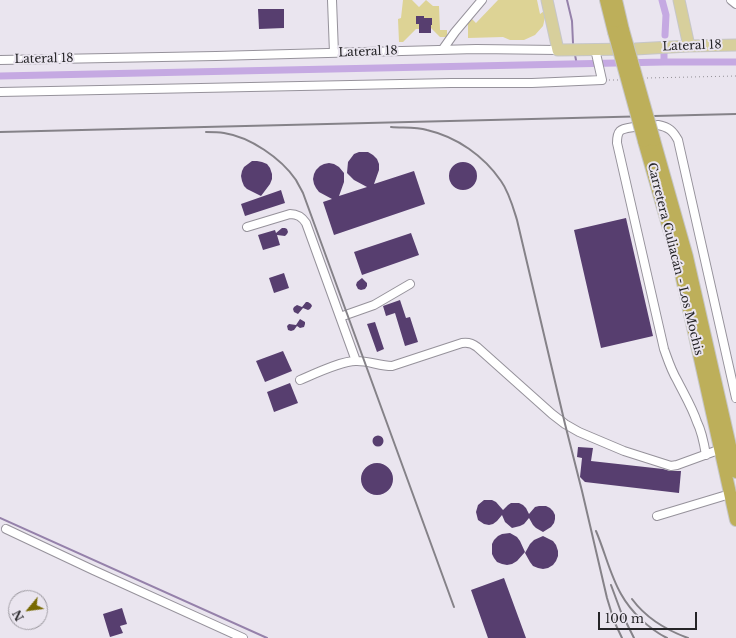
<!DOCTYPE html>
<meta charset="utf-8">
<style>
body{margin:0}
#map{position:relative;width:736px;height:638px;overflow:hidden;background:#eae5ef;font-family:"Libre Baskerville",serif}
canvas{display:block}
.north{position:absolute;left:8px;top:590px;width:40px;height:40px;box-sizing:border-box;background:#eae5ef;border:1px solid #9b989f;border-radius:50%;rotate:241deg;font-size:11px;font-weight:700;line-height:16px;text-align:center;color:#252427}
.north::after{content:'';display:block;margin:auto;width:14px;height:18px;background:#776900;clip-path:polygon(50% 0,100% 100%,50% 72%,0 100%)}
.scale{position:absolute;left:598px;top:612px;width:99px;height:18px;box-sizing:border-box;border:2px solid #252427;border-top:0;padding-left:5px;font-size:12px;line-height:14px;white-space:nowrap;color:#252427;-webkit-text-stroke:3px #eae5ef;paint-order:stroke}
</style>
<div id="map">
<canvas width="736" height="638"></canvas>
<div class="north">N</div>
<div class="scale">100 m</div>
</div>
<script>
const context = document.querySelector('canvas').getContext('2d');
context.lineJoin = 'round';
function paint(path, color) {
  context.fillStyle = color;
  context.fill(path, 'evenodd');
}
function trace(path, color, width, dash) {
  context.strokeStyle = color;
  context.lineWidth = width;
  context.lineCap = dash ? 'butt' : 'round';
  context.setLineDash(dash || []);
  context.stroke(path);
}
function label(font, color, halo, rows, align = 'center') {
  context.font = font + ' "Libre Baskerville",serif';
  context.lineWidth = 4;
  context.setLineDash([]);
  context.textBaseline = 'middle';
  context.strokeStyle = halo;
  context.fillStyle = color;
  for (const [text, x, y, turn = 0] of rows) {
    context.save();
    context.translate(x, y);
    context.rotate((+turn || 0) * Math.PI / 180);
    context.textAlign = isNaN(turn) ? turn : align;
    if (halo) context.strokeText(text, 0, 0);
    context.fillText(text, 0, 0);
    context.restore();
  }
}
paint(new Path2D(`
 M 403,0 L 412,0 L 419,7 L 426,0 L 433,6 L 439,6 L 440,30 L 447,30 L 447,37 L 440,37 L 431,28 L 430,25 L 432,25 L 432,18 L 424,18 L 424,16 L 416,16 L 416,24 L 419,24 L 419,29 L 416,29 L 403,42 L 399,42 L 398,19 L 401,18 Z
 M 498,0 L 537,0 L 540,14 L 547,9 L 543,26 L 535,35 L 524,40 L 510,40 L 503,37 L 468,38 L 468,21 L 471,18 L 476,23 Z`), '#ddd395');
trace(new Path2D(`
 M 567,0 L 572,21 L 573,43
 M 575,55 L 577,65
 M 0,518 L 267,638`), '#9581aa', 2);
trace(new Path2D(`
 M 662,0 L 666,15 L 665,35
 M 664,62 L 664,51
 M 0,76 L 664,62 L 736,62`), '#c5a9e2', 7);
paint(new Path2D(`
 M 258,9 L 284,9 L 284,28 L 259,29 Z
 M 416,16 L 424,16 L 424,18 L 432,18 L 432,25 L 431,25 L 431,33 L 419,33 L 419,24 L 416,24 Z
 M 359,152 L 368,152 L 373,155 L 377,159 L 379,164 L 379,170 L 374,184 L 414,171 L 425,204 L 334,235 L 323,202 L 332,199 L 319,192 L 316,188 L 314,184 L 313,179 L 314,174 L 316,170 L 320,166 L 324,164 L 329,163 L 334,164 L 339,167 L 344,173 L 344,182 L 339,196 L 367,187 L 354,180 L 347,173 L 348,162 L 354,154 Z
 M 252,161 L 257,161 L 262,162 L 267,164 L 270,168 L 272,174 L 272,179 L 270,184 L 261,196 L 247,189 L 244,186 L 242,181 L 241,176 L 242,171 L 244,167 Z
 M449 176a14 14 0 1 1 28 0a14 14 0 1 1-28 0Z
 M 281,190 L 285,203 L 245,216 L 241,204 Z
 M 626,218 L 653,336 L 601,348 L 574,230 Z
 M 282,228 L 285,228 L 287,229 L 288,232 L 287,234 L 285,236 L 277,235 L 280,245 L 263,250 L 258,235 L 275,230 L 276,233 Z
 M 411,233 L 419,255 L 362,275 L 354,252 Z
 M 284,273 L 289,288 L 274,293 L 269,278 Z
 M 362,278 L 367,283 L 367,286 L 365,289 L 361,290 L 358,289 L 356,285 L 357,282 Z
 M 400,300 L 406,318 L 410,317 L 418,342 L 405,346 L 395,313 L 386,316 L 383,306 Z
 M 306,302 L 308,302 L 311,304 L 312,306 L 310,309 L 308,310 L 303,308 L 298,314 L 294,312 L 293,309 L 294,307 L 297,305 L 302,307 Z
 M 300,319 L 305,322 L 305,324 L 304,327 L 300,328 L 297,326 L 294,330 L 291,331 L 288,330 L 287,326 L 289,324 L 296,325 Z
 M 375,322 L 384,349 L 377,352 L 367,324 Z
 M 283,351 L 292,371 L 265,382 L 256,361 Z
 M 290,383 L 298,403 L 274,412 L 267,392 Z
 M372.5 441a5.5 5.5 0 1 1 11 0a5.5 5.5 0 1 1-11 0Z
 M 578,447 L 593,448 L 591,461 L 663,469 L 670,471 L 681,471 L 679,493 L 585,482 L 580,477 L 582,458 L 577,457 Z
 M361 479a16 16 0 1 1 32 0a16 16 0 1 1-32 0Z
 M 484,500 L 492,500 L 496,502 L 503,510 L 508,505 L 511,503 L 519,503 L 523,505 L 526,508 L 529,514 L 535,507 L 539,506 L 546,506 L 550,508 L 553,511 L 555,515 L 555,519 L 554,523 L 551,527 L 543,532 L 536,528 L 533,525 L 529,518 L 524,524 L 520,526 L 512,528 L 505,522 L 502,515 L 497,521 L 493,524 L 489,525 L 484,524 L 478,520 L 476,512 L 478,505 Z
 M 510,533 L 517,537 L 520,541 L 525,552 L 517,561 L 512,564 L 507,565 L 502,564 L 497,562 L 494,558 L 492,554 L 492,544 L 494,540 L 498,536 L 502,534 Z
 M 543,536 L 553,541 L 556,545 L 558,551 L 558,556 L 556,561 L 553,565 L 548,568 L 543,569 L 538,568 L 533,566 L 530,562 L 525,553 L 530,544 L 534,540 Z
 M 504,578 L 526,638 L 488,638 L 471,590 Z
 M 122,608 L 127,624 L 120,626 L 123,633 L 110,637 L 103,614 Z`), '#573e6f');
const minor = new Path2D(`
 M 332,0 L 334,53
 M 731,0 L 736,4
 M 443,49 L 455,32 L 482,0
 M 0,60 L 216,56 L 476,49 L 558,50
 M 0,92 L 451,83 L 532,83 L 602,80 L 595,49
 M 247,227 L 290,214 C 298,214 302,217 306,223 L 356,361
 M 340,317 L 374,305 L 410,284
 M 300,380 C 314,374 343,360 357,361 C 369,361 380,366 392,366 L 462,343 C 468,342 472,343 477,347 L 552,414 L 565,424 L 579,432 L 624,451 L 671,466 L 677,465 L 721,449
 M 706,455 C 704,443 702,432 697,422 C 692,407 684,394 677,380 C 671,370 668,360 664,349 L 617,143 C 617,139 617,134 620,131 C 625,126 650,126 658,125 C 669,127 673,131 678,140 L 736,398
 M 657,516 L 730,494
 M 6,529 L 93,570 L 243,638`);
const major = new Path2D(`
 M 547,0 L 558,50 L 635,49 L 689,46 L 736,45
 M 679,0 L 689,46`);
const highway = new Path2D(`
 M 606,0 L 614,32
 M 616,0 L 623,30
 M 654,140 L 687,257 L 736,472
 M 644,141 L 678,260 L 736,520`);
trace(minor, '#96929b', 10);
trace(major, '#c6c6c7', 13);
trace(highway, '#c6c6c7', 14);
trace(new Path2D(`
 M 647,78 L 736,76
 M 609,80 L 618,80`), '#918e94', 1, [1, 3]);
trace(minor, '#fff', 8);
trace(major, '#d7cf9c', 11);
trace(highway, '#bdaf5a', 12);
trace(new Path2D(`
 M 391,127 C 403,128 416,127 427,130 C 457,137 484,156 501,181 C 509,192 513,207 517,220 L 565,424 L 582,491 L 607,598 L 614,621 L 622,638
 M 0,132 L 736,114
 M 206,132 C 212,132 218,132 224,133 C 250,137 281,158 296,180 C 298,184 301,189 303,193 L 454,607
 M 596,531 C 605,552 610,575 621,594 C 631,612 649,629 667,638
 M 611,585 L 621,612 L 634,638
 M 632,599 C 646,618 666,630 688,638`), '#858288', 2);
const highwayBridge = new Path2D(`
 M 623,30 L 654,140
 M 614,32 L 644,141`);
trace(highwayBridge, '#c6c6c7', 14, []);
trace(highwayBridge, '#bdaf5a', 12);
label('12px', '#252427', '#eae5ef', [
 ["Lateral 18",692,46,-2],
 ["Lateral 18",368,52,-2],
 ["Lateral 18",44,59,-1],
 ["Carretera Culiacán - Los Mochis",675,259,76]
]);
</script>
